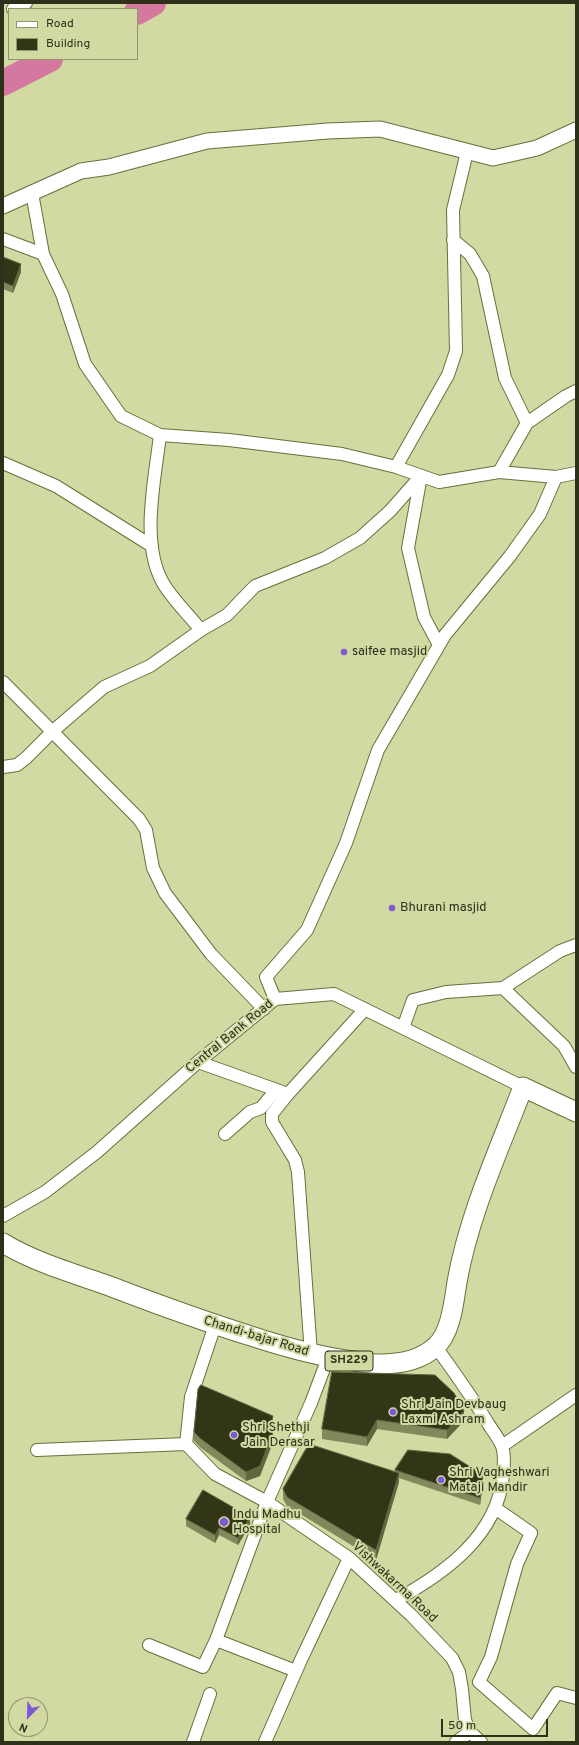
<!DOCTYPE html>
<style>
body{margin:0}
#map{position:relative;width:579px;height:1745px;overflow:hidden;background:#d2d9a2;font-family:Overpass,sans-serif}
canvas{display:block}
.frame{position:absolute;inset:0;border:4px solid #2e301a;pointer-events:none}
.legend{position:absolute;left:8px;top:8px;width:130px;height:52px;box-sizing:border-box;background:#d2d9a2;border:1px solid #90956c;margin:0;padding:5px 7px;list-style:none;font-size:12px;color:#2e301a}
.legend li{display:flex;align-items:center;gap:8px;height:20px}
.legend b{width:20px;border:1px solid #90956c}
.north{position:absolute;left:8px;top:1697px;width:40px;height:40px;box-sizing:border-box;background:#d2d9a2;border:1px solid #90956c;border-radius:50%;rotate:203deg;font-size:11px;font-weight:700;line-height:16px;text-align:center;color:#2e301a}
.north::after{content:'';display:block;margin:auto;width:14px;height:18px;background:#7d59d4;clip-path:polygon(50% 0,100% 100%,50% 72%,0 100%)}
.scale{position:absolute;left:441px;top:1719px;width:107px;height:18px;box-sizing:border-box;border:2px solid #2e301a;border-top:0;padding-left:5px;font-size:12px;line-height:14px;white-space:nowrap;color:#2e301a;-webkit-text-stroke:3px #d2d9a2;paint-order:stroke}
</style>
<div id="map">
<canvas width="579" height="1745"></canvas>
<div class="frame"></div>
<ul class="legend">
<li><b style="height:5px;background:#fff"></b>Road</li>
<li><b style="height:11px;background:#333616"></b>Building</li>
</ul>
<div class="north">N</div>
<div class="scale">50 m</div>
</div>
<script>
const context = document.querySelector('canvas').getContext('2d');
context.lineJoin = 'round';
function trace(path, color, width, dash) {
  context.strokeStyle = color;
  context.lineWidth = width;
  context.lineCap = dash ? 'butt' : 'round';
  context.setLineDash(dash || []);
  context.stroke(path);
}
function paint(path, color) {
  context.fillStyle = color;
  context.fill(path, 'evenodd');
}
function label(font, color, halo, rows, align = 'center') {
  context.font = font + ' Overpass,sans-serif';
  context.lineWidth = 4;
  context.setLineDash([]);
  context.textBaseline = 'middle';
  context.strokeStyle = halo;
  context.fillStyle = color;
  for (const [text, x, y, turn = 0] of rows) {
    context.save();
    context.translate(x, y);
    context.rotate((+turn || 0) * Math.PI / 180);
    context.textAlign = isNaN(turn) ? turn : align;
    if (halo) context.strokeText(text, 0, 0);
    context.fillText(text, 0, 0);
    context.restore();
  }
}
trace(new Path2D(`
 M 137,12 L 153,3
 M 3,83 L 50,59`), '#d578a0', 26);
const minor = new Path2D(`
 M 13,9 L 26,3
 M 32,193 L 43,254
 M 3,239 L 43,254 L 62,294 L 85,364 L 121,416 L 160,435 L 229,440 L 342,454 L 396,467 L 439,482 L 499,472 L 556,477 L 576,473
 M 453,240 L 470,254 L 483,276 L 505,378 L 527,423
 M 160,435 C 155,479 140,543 163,583 C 173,600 189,615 201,630
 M 3,463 L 56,486 L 152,546
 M 396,467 L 448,375 L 456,351 L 453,210 L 467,152
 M 499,472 L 527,423 L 566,396 L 576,391
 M 421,476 L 408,548 L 424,617 L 439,645
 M 3,682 L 139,819 L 146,830 L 153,868 L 165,893 L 211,954 L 264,1009
 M 3,767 L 17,765 L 26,758 L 53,731 L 104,687 L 150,666 L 201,630 L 227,615 L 255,586 L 325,558 L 360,538 L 390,511 L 421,476
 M 503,988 L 564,1046 L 576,1067
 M 275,999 L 266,977 L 307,930 L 346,843 L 378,750 L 445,635 L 510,556 L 540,514 L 556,477
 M 403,1028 L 413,1000 L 446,992 L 503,988 L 560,951 L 576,945
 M 198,1062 L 288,1094
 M 225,1134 L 250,1112 L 261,1108 L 276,1090
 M 3,1216 L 45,1192 L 97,1152 L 198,1062 L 275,999 L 334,994 L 523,1087
 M 215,1325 L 191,1397 L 186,1444 L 215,1474 L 267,1502 L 216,1640
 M 311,1354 L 298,1172 L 295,1160 L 272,1122 L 272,1114 L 288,1094 L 365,1009
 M 328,1358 L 311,1403 L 267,1502 L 349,1558 L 411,1615 L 452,1658 L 459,1672 L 462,1689 L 465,1720 L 470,1732 L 481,1742
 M 502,1446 L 576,1395
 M 37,1450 L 186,1444
 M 495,1508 L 531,1533 L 517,1564 L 491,1657 L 479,1682 L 533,1729 L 557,1693 L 576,1698
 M 396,1600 C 445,1573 497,1536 503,1476 C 504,1467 505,1455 502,1446 C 499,1439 493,1431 489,1425 C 473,1398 454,1372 436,1347
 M 149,1645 L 203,1667 L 216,1640 L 296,1671
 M 193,1742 L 210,1694
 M 265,1742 L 300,1662 L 349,1558
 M 456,1742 L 470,1732`);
const tertiary = new Path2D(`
 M 3,206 L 81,171 L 109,167 L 207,141 L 328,131 L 380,129 L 493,158 L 537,148 L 576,130`);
const primary = new Path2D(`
 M 3,1243 C 36,1263 76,1274 112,1287 C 159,1305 206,1322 254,1337 C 288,1348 320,1357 354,1361 C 363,1362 372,1364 380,1364 C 399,1364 421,1360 435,1347 C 451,1334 454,1301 457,1282 C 469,1214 499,1150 523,1087 L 576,1112`);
trace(minor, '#6a6f3c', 14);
trace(tertiary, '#6a6f3c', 17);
trace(primary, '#6a6f3c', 21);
trace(minor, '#fff', 12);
trace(tertiary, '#fff', 15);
trace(primary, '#fff', 19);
paint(new Path2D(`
 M 3,257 L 21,272 L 13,293 L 3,289 Z
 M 332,1372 L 464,1421 L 447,1439 L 377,1429 L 367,1446 L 322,1439 L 322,1429 Z
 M 273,1425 L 271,1432 L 273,1442 L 260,1476 L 246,1481 L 201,1448 L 194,1441 L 194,1432 Z
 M 395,1470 L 483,1482 L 480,1505 L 399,1478 L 399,1482 L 376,1560 L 287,1506 L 283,1499 L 283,1489 L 395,1472 Z
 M 186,1519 L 250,1525 L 238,1545 L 219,1535 L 215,1543 L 186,1526 Z`), '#82885c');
paint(new Path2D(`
 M 21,264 L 21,272 L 13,293 L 13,286 Z
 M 464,1411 L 464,1421 L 447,1439 L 447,1430 Z
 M 273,1416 L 273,1425 L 269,1440 L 269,1431 Z
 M 377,1420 L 377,1429 L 367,1446 L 367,1437 Z
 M 273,1432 L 273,1442 L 260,1476 L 246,1481 L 246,1472 Z
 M 399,1473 L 399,1482 L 376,1560 L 376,1550 Z
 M 483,1475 L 483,1482 L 480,1505 L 480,1498 Z
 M 250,1517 L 250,1525 L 238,1545 L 238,1538 Z
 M 219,1528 L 219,1535 L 215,1543 L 215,1535 Z`), '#636740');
const building = new Path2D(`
 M 3,257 L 21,264 L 13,286 L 3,282 Z
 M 332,1372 L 435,1375 L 454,1393 L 464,1411 L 447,1430 L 377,1420 L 367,1437 L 322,1429 Z
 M 201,1385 L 273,1416 L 269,1431 L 273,1432 L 260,1466 L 246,1472 L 201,1439 L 194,1432 L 198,1389 Z
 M 309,1444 L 399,1473 L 376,1550 L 287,1497 L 283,1489 Z
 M 408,1450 L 450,1454 L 483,1475 L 480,1498 L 395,1470 Z
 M 203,1490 L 250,1517 L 238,1538 L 219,1528 L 215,1535 L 186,1519 Z`);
paint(building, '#333616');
trace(building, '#636740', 1);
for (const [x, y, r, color] of [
 [344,652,4,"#7d59d4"],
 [392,908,4,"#7d59d4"],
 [393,1412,4,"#7d59d4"],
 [234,1435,4,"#7d59d4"],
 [441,1480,4,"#7d59d4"],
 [224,1522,5,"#7d59d4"]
]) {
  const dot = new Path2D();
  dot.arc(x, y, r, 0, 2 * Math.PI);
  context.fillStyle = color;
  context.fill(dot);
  trace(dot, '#d2d9a2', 1.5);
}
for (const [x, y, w] of [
 [349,1361,48]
]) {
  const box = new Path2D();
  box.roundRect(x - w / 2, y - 10, w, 20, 3);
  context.fillStyle = '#d2d9a2';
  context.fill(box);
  trace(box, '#2e301a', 1);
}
label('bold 12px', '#2e301a', null, [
 ["SH229",349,1361]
]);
label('13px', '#2e301a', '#d2d9a2', [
 ["saifee masjid",352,652],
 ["Bhurani masjid",400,908],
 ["Shri Jain Devbaug",401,1405],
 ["Laxmi Ashram",401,1420],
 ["Shri Shethji",242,1428],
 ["Jain Derasar",242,1443],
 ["Shri Vagheshwari",449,1473],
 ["Mataji Mandir",449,1488],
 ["Indu Madhu",233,1515],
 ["Hospital",233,1530]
], 'left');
label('13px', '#2e301a', '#d2d9a2', [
 ["Central Bank Road",230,1037,-39],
 ["Chandi-bajar Road",256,1337,17],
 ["Vishwakarma Road",394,1583,43]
]);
</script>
